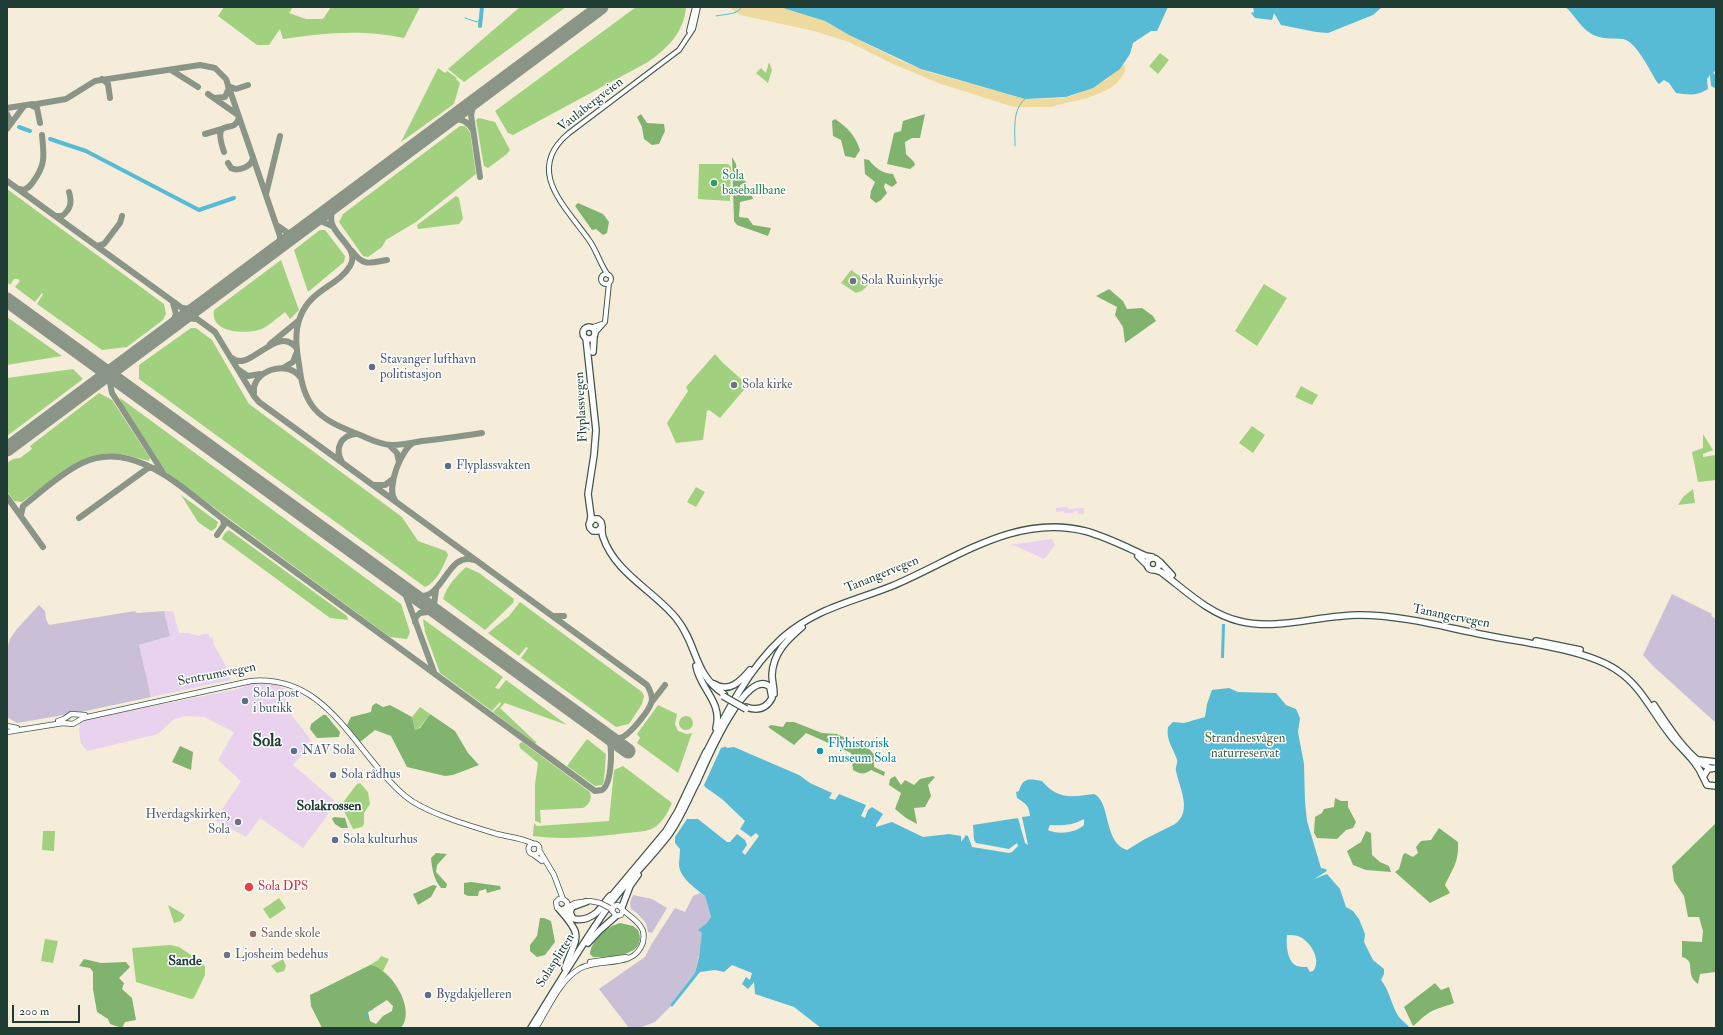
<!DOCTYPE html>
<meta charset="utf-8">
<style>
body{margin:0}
#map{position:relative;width:1723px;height:1035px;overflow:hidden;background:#f5edda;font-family:"IM FELL Double Pica",serif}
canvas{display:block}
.frame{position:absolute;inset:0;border:8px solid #1f3d34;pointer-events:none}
.scale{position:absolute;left:12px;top:1005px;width:68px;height:18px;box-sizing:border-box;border:2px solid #1f3d34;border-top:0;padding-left:5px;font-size:12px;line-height:14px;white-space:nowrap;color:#1f3d34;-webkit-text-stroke:3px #fff;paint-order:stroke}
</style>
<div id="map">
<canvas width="1723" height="1035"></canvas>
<div class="frame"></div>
<div class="scale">200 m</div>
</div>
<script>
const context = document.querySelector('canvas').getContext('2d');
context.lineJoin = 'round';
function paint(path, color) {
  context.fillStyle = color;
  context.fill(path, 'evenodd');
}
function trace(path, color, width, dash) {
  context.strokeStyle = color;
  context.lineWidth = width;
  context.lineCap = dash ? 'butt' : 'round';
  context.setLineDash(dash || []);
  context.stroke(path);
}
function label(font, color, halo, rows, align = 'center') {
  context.font = font + ' "IM FELL Double Pica",serif';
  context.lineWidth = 3;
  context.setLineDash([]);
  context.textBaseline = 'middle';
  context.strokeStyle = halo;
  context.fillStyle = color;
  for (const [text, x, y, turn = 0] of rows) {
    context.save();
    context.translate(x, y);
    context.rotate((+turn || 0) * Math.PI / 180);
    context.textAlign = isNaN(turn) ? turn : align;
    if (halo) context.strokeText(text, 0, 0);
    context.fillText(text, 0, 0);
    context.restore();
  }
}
paint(new Path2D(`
 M 1068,507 L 1067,509 L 1071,509 L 1084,508 L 1084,514 L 1078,514 L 1078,511 L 1074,511 L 1073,513 L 1064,513 L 1064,511 L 1056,512 L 1056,508 Z
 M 1052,539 L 1055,545 L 1044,559 L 1016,546 L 1009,545 Z
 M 164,611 L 173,611 L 179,633 L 188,633 L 199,636 L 202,634 L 208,634 L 211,638 L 213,637 L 214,645 L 224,662 L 230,680 L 151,697 L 139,645 L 170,636 Z
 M 252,683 L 272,684 L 284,688 L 286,708 L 311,740 L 310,745 L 293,765 L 334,800 L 327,816 L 303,848 L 260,818 L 246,837 L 215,820 L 241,781 L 218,760 L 234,732 L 204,717 L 185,716 L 173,720 L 158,734 L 88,751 L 81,744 L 79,731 L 80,721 L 238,689 Z`), '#e8d2ee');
paint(new Path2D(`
 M 1672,594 L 1712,614 L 1711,616 L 1716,619 L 1716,723 L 1653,666 L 1643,655 Z
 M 39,605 L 45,611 L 46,619 L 49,625 L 135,611 L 137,613 L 164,611 L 170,636 L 139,645 L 151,697 L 81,712 L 17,723 L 7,717 L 7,649 L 10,639 L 16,630 Z
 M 700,893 L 705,896 L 711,917 L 710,921 L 699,930 L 702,933 L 702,941 L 695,973 L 670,1005 L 671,1006 L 655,1022 L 639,1028 L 629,1028 L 599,989 L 645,957 L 651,945 L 675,908 L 685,912 L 693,896 Z
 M 633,895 L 652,899 L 667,908 L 652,933 L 648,932 L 646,923 L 637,913 L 631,909 L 630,902 Z`), '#c9bfd7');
paint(new Path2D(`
 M 224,7 L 293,7 L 289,13 L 306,19 L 323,19 L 331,7 L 420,7 L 404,38 C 361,29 326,33 283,39 L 280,29 L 269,45 L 257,45 L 218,16 Z
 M 520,7 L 566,7 L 464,82 L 448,69 Z
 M 636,7 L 686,7 C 684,32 668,48 648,62 L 513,135 L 508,133 L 495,111 Z
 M 1160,53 L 1169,60 L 1158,74 L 1149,66 Z
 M 769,62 L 772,70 L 768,83 L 756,73 L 761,68 L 766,73 Z
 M 438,68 L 445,73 L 447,71 L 457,78 L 456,79 L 460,83 L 454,104 L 401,142 Z
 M 479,118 L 495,122 L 510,150 L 507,154 L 488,168 L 484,166 L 483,161 L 476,120 Z
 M 460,126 L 465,126 L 470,132 L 476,174 L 416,222 L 386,240 L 382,247 L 368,257 L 363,256 L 339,222 L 343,214 Z
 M 699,164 L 728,164 L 731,167 L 730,201 L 698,199 Z
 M 7,189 L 164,304 L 166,314 L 163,320 L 127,347 L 102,350 L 37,304 L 43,294 L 42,293 L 35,302 L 15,287 L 20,281 L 18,279 L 14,279 L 10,285 L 7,282 Z
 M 456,196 L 459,198 L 463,219 L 459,224 L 418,229 L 417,225 Z
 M 320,230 L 325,230 L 345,256 L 344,262 L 308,292 L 294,250 Z
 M 281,260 L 299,310 L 290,319 L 285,312 C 278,317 267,328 259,330 C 243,334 210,333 214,310 Z
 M 851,270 L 870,283 L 862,291 L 856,293 L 841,283 Z
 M 1264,284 L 1287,298 L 1257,346 L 1235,331 Z
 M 7,317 L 62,356 L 7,365 Z
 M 191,328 L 196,328 L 212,340 L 249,404 L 402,517 L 418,541 L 446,551 L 448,555 C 443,567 437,582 425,587 L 139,379 L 139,365 Z
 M 715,354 L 723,363 L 748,385 L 720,418 L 709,410 L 707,411 L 703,440 L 676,443 L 667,423 L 688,391 L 686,387 Z
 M 73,369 L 83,379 L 7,436 L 7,378 Z
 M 1301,386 L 1318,395 L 1312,405 L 1295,397 Z
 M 99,393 L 112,400 L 150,458 L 149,461 L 126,455 L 114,454 L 94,456 L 77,462 L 22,502 L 14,501 L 7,491 L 7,463 L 13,459 L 20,458 L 32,449 L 30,446 Z
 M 120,398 L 401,604 L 410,632 L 407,639 L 390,637 L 167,473 L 121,403 Z
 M 1252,426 L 1265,435 L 1253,453 L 1239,443 Z
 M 1703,434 L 1713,450 L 1703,454 L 1703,457 L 1716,455 L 1716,480 L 1698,482 L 1692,452 L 1703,448 Z
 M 696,487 L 705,492 L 696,507 L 687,502 Z
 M 1693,489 L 1695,503 L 1678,505 L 1683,497 Z
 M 181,495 L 218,522 L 216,528 L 211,531 L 198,522 Z
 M 229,530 L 347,616 L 348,620 L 330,618 L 222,539 L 224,534 Z
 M 466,567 L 479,573 L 514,599 L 513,603 L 485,630 L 443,599 C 447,586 456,576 466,567 Z
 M 520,602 L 642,692 L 644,696 L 642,704 L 629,724 L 616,727 L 521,658 L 528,648 L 526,647 L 519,656 L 488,633 L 509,616 Z
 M 423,619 L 503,677 L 495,688 L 499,689 L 506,680 L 567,725 L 505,703 L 500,708 L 537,743 L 534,743 L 493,712 L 501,704 L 500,702 L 492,711 L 440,673 L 425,632 Z
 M 658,705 L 677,714 L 675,724 L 678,731 L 687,734 L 692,733 L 678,773 L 637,743 L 640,738 L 637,734 Z
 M 420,707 L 430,714 L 419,728 L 415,730 L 412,717 Z
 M679 723a7 7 0 1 1 14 0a7 7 0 1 1-14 0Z
 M 587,739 L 606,754 L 604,781 L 602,785 L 595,786 L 567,766 Z
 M 522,742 L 590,792 C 592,799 590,804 583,808 L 540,810 L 541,823 L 535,821 L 535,784 L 538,763 L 520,748 L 519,744 Z
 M 623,766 L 672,803 C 666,816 660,828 645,831 C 608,835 570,841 533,836 L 534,823 L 537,826 L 609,821 L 614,770 Z
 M 360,783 L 368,792 L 370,804 L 364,813 L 364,824 L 362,827 L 353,829 L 341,805 L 357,784 Z
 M 43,831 L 55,831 L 54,851 L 42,850 Z
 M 279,898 L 286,908 L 270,919 L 263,909 Z
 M 168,905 L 185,915 L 181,921 L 174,923 Z
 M 45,939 L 58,941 L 53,963 L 41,961 Z
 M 170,945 L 179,947 L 202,962 L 205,967 L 205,975 L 194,998 L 191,999 L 136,982 L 132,948 Z
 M 381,956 L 389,959 L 383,971 L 370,965 L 378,960 Z
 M 283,959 L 286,966 L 284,971 L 277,973 L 271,966 Z`), '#a1d17f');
paint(new Path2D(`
 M 641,114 L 647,123 L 664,124 L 665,131 L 659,144 L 652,145 L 644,139 L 642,127 L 637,117 Z
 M 925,114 L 920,138 L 912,138 L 905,142 L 906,154 L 914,162 L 915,165 L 910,169 L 887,164 L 894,133 L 901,131 L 903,121 Z
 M 835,119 C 848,128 855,135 860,150 L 855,158 L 845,156 L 841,140 L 833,136 L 832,121 Z
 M 732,157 L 736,164 L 738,180 L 744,180 L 747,183 L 740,185 L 742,195 L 752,196 L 753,199 L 740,202 L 739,217 L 748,218 L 753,225 L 771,228 L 768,236 L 737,225 L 734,221 Z
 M 864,159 L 869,160 C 876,169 882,173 893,174 L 897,183 L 892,187 L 885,183 L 884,187 L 887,193 L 881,200 L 876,203 L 870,198 L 871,191 L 875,182 L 865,174 Z
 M 578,203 L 603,214 L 609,222 L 607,233 L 603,235 L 596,229 L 592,230 L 575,206 Z
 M 1109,289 L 1123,301 L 1127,309 L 1142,308 L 1153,316 L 1156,321 L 1125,343 L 1123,327 L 1115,315 L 1117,307 L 1096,296 Z
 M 376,703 L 383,707 L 390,705 L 412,717 L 415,730 L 420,728 L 430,714 L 455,731 L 468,753 L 479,765 L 453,775 L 445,776 L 407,767 L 391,736 L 375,730 L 360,742 L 347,725 L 351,717 L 371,712 L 372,706 Z
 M 323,715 L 326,715 L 340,732 L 339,737 L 317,738 L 310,729 L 311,724 Z
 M 786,722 L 794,722 L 822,733 L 837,734 L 869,749 L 874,754 L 874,767 L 885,772 L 884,776 L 871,770 C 864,775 860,774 853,770 L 851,753 L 806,733 L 794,745 L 768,727 L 771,725 L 783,727 Z
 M 180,746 L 193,752 L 191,770 L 172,762 Z
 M 895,776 L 901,785 L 905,780 L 914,785 L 920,779 L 933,776 L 935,777 L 928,785 L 931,796 L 925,807 L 914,808 L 917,824 L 906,818 L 895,809 L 901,793 L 889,785 L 890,779 Z
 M 1335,798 L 1341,801 L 1348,801 L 1348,807 L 1356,822 L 1353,828 L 1346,830 L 1337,839 L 1317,838 L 1314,833 L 1315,817 L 1322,813 L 1324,809 L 1334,807 Z
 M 334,817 L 345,818 L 348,828 L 341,828 L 335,824 L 332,819 Z
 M 1716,823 L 1716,972 L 1700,974 L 1698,984 C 1684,974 1697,961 1682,957 L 1682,941 L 1702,942 L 1703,931 L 1699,917 L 1688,917 L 1684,896 L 1674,881 L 1672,866 Z
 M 1439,828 L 1458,842 C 1459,862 1453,868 1445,885 L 1450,893 L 1430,903 L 1395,872 L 1399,869 L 1403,855 L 1405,853 L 1413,857 L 1418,853 L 1416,847 L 1421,841 L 1431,840 Z
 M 1366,831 L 1371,833 L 1372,855 L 1380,862 L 1389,866 L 1391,872 L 1366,870 L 1353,865 L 1347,851 L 1361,842 Z
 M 436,853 L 447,854 L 437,865 L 436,872 L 447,884 L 446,888 L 441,888 C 434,880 432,869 431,858 Z
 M 471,882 L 500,886 L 501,889 L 487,893 L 486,889 L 479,891 L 478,896 L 468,896 L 464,894 L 464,883 Z
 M 433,885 L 437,886 L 431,897 L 418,905 L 413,894 Z
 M 540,918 L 544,918 L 551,921 L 555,942 L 545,955 L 537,957 L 530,951 L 530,945 L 537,936 Z
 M 620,923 L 633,926 L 638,930 C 649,957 609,957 593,957 L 590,954 C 591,941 607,926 620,923 Z
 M 84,959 L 101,963 L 126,962 L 130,967 L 119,978 L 124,983 L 122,989 L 132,998 L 136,1020 L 125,1022 L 122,1028 L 110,1024 L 108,1019 L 97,1012 L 93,989 L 93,972 L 90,968 L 79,966 Z
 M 370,965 C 391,968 417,1010 401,1028 L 322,1028 L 311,1006 L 310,995 ZM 387,1000 L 393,1006 L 392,1011 L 383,1016 L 376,1024 L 370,1021 L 368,1012 Z
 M 1435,983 L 1441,990 L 1449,987 L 1454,1003 C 1445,1007 1434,1008 1426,1015 C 1421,1018 1419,1022 1413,1026 L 1404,1007 Z`), '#80b36e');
paint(new Path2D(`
 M 729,7 L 780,7 L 803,13 L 825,21 L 849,35 L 899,60 L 932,73 L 1025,99 L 1065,98 L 1077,94 L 1106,80 L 1123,65 L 1126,66 C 1125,70 1124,75 1121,78 C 1111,92 1086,99 1070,102 C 1063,104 1058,104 1052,107 L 1014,107 L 938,83 L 891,63 L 849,42 L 814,31 L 740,15 Z`), '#eeda9e');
paint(new Path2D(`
 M 780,7 L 1168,7 L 1157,31 L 1151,31 L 1133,43 L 1130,54 L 1120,69 L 1093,88 L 1066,97 L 1025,99 L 921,69 L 849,35 L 825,21 Z
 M 1253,7 L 1382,7 L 1373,15 L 1328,33 L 1316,32 L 1281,25 L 1274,13 L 1272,20 L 1255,18 L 1251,13 L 1254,12 Z
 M 1565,7 L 1716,7 L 1716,70 L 1713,73 L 1716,75 L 1715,88 L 1711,86 L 1710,75 L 1707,79 L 1708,89 C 1697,96 1689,95 1676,93 L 1669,83 L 1664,80 L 1659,84 L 1657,82 C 1650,71 1636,41 1623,39 C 1612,38 1601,40 1590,33 C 1580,27 1572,11 1565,7 Z
 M 1222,624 L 1225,624 L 1224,658 L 1221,658 Z
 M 1229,688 L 1238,692 L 1276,693 L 1286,705 L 1296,709 L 1300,718 L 1298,732 L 1304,764 L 1305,802 L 1307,821 L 1321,868 L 1326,869 L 1327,871 L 1314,879 L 1327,874 L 1340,889 L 1346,907 L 1353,911 L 1359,919 L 1365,934 L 1364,942 L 1373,960 L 1384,969 L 1384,974 L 1381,980 C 1390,991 1391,1005 1399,1017 C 1402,1021 1407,1024 1410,1028 L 821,1028 L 794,1007 L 755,994 L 754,982 L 748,989 L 742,984 L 746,977 L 750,980 L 752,973 L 732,965 L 724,972 L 715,970 L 700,972 L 672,1007 L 670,1005 L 695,973 L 699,957 L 702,933 L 698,930 L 707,923 L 711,917 L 705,896 C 695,888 680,878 679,865 C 679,860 680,854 680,849 L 675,843 L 675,837 L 687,819 L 698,819 L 727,842 L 730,842 L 737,834 L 745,840 L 747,845 L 742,852 L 745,855 L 759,836 L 756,833 L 751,837 L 740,829 L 745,821 L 722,799 L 705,787 L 704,785 L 721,748 L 725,747 L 724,745 L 727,748 L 734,747 L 799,775 L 810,783 L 832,793 L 829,798 L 835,800 L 839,794 L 866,805 L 861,816 L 865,818 L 868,810 L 872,807 L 883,814 L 876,825 L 876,827 L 892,822 L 923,837 L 949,834 L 961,836 L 961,842 L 966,835 L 968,836 L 972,847 L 1009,853 L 1012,852 L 1018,846 L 1017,843 L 1009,849 L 976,843 L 974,840 L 973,825 L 1018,818 L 1025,843 L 1028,845 L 1022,817 L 1030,816 C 1029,805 1025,803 1017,798 L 1016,792 L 1019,791 C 1023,777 1030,779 1042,781 C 1058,800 1071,797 1094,794 C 1111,801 1103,843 1127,850 L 1145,839 L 1175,824 C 1193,811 1179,787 1176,771 C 1175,766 1179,763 1176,757 C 1172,746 1166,740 1168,727 L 1173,722 L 1184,723 L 1205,717 L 1207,704 L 1212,690 ZM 1084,819 L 1084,825 C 1076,833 1058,835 1048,830 L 1050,825 C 1062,826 1074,825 1084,819 ZM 1287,935 C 1291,935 1296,935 1300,937 C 1311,942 1322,961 1313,971 L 1310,972 L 1307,967 C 1304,967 1300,967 1297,966 C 1287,962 1286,944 1287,935 Z`), '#57bbd5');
trace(new Path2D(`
 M 716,16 C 725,14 737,15 742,7
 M 465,18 L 477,22 L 480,20
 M 1015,146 C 1015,131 1012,109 1025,99
 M 366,1018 L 367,1012 L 373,1009`), '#57bbd5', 1);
trace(new Path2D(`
 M 480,26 L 482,7
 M 19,127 L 30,131
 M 50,139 L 86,151 L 199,210 L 234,198`), '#57bbd5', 4);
trace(new Path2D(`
 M 171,70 L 198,87
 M 102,79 L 108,84 L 110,98
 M 228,86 L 236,89 L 248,85
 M 208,94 L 238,115
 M 214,98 L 225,97 L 229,88
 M 37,104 L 31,105 L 66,99 L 95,81 L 200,65 L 215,68 L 226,79 L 280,236 L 280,242 L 276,249
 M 31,105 L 37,108 L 40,123
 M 7,108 L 33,104
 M 7,114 L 10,120 L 9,126
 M 449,120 C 458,117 468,121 472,129
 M 7,129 L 24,106
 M 205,134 L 222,129
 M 224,152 C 211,113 235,137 239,117
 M 228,163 L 231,168 C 239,172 253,166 253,157
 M 480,177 L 471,115 L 473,107 L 483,95
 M 7,181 L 215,332 L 254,396 L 259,402 L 647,685 C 650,690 652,694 652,700 C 651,709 629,736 620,738 C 616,740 612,739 608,737
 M 20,189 L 23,190 C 28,189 30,186 33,182 C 46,164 44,156 42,135
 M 266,194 L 280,136
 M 338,203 C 313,231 364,243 350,266 C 338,286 312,289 301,315 C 293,333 297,352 300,371 C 305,412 325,421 360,435 C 370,439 381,445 392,445 C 402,445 412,443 422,441 C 442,439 462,436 482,433
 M 56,216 L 62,216 C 71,209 72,202 69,192
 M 308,225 L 321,221 L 332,226
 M 278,226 L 288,233 L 302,230
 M 97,246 L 104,244 L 120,223 L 122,216
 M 352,251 C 364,267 369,263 387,260
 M 183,308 L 191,309 L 199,306
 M 180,320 L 188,318 L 195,319
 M 171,327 L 176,314 L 173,303
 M 270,344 L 298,321
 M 232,358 C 249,374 278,322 297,349
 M 283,368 L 293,362 L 296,354
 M 239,370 L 248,376 L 260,374
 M 108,373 L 112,393 L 164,474
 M 254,393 C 251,371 287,359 300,377
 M 389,445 L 397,453 L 399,462
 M 342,462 C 334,449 341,435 356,434
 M 374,485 L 385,485 L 393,479
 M 7,497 L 43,547
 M 395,500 C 386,488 401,450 413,443
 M 21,515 L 23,506 C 41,492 61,473 82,463 C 134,438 184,490 223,519 L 224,525 L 217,535
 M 79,518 L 148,468 L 153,468
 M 223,519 L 595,791 L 602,790 C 612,784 613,746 608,737
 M 403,588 L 434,672
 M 436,590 L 434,604 L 440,615
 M 409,592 C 443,612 444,550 474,560
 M 553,616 L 564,616
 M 415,622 L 416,617 L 420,613 L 435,611
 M 651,703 L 665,685`), '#8a9587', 6);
trace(new Path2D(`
 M 7,300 L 628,751
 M 7,449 L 601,7`), '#8a9587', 15);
const secondary = new Path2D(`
 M 689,31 L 695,7
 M601 279a5 5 0 1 1 10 0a5 5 0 1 1-10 0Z
 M 608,275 C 600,264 597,251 589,240 C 565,206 524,170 569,133 L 679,50 L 693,29 L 698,7
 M 593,327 L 602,324
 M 596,332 L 605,322 L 609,283`);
const primary = new Path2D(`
 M 58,721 L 64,719 L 71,714 L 85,715
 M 7,726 L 17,728
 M 7,732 L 63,723 L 73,724 L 83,718 L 251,681 C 329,674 354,753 405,796 C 425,813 471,826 497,834 C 509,837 521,838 532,843
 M528.5 849a5.5 5.5 0 1 1 11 0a5.5 5.5 0 1 1-11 0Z
 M 539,850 L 554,875 L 563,899
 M 534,855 L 542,861
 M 567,906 L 567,902 L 563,899 L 559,899 L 556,902 L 557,908 L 562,910 L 575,903 L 590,901 L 600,903
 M 610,908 L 616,916 L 621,915 L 623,910 L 618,905 L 614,906 L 612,911
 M 590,962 L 626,957
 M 536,1028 C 548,1009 559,981 579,969 C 598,957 635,970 643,942 C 644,937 644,931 641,927 C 637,920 629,916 623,910`);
const highway = new Path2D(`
 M583 333a6 6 0 1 1 12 0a6 6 0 1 1-12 0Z
 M 586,338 L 596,430 L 594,455 L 588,494 L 591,516 L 590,522
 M 593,352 L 594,337
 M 602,527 L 598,531 L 593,531 L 590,528 L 589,524 L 593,519 L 598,519 L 601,522 C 603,527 601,532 603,537 C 615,573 653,590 676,618 C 698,645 693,674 724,694
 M 1138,556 L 1147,565
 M1147 564a6 6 0 1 1 12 0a6 6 0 1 1-12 0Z
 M 1160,562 L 1172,575
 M 1155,570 L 1161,572 C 1185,590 1209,614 1239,621 C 1278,631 1319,615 1359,615 C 1401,615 1444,627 1485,635 C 1523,643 1587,649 1618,671 C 1642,687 1653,714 1671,736 C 1681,749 1697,761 1703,777
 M 1536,641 L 1580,650
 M 696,666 C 700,689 723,702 716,728
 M 714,684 C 729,693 740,682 750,670
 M 774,694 C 774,687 772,681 772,675 C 773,653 787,640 802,627
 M 1654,705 C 1667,724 1688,759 1710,768
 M 705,755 C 726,713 748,669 783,637 C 817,608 852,602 892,586 C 953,561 1014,513 1085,531 C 1107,537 1126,547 1146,556 L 1152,557
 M 1699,760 L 1716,762
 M 1716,768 L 1708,769 L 1703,777 L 1707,785 L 1716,786
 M 609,899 L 666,831 L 678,811 L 706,752
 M 622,907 L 630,886 L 638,875
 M 566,908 C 568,924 586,921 596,913 C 602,908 605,901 610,896
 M 559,909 C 585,938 576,936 565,968
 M 572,917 L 570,912 L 572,907 L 586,902
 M 588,943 L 599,931 L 616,916
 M 531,1028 C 558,985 583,941 613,900 C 631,877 652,857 670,833 C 681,817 688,799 697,782 C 704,766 746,665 770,687 L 772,698 C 766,709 757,711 746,707`);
trace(secondary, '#3f574d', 6);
trace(primary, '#3f574d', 6);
trace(highway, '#3f574d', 8);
trace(secondary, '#fff', 4);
trace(primary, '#fff', 4.5);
trace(highway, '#fff', 5.5);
const primaryBridge = new Path2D(`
 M 600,903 L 610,908`);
const highwayBridge = new Path2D(`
 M 723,696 L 746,709`);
trace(primaryBridge, '#3f574d', 6, []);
trace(highwayBridge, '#3f574d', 8, []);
trace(primaryBridge, '#fff', 4.5);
trace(highwayBridge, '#fff', 5.5);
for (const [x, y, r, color] of [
 [714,183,4,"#2e9e5b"],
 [853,281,4,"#6b7280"],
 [372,367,4,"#5c6f8a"],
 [734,385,4,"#6b7280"],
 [448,466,4,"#5c6f8a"],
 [245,701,4,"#5c6f8a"],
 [294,751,4,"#5c6f8a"],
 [820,751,4,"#0f9aa8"],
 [333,775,4,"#5c6f8a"],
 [238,822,4,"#6b7280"],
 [335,840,4,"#5c6f8a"],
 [249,887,5,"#e0444e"],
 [253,934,4,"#8d6e63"],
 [227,955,4,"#6b7280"],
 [428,995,4,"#5c6f8a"]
]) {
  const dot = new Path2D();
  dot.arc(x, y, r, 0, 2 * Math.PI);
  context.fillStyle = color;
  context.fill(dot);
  trace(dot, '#fff', 1.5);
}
label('13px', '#1f3d34', '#fff', [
 ["Vaulabergveien",591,105,-38],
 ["Flyplassvegen",582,407,-93],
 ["Tanangervegen",882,575,-22],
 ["Tanangervegen",1451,617,11],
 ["Sentrumsvegen",217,675,-11],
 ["Solasplitten",556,961,-58]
]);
label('13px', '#27864d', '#fff', [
 ["Sola",722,176],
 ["baseballbane",722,191]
], 'left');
label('13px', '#5b616d', '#fff', [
 ["Sola Ruinkyrkje",861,281],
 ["Sola kirke",742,385],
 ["Hverdagskirken,",230,815,"right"],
 ["Sola",230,830,"right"],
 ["Ljosheim bedehus",235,955]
], 'left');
label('13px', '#4e5e75', '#fff', [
 ["Stavanger lufthavn",380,360],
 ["politistasjon",380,375],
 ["Flyplassvakten",456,466],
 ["Sola post",253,694],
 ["i butikk",253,709],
 ["NAV Sola",302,751],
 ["Sola rådhus",341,775],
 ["Sola kulturhus",343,840],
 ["Bygdakjelleren",436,995]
], 'left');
label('13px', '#406247', '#fff', [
 ["Strandnesvågen",1245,739],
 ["naturreservat",1245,754]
]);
label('13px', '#0d838f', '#fff', [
 ["Flyhistorisk",828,744],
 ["museum Sola",828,759]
], 'left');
label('13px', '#be3a42', '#fff', [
 ["Sola DPS",258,887]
], 'left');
label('13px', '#785e54', '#fff', [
 ["Sande skole",261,934]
], 'left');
label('bold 14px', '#1f3d34', '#fff', [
 ["Solakrossen",329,807],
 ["Sande",185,962]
]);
label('bold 17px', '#1f3d34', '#fff', [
 ["Sola",267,742]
]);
</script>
